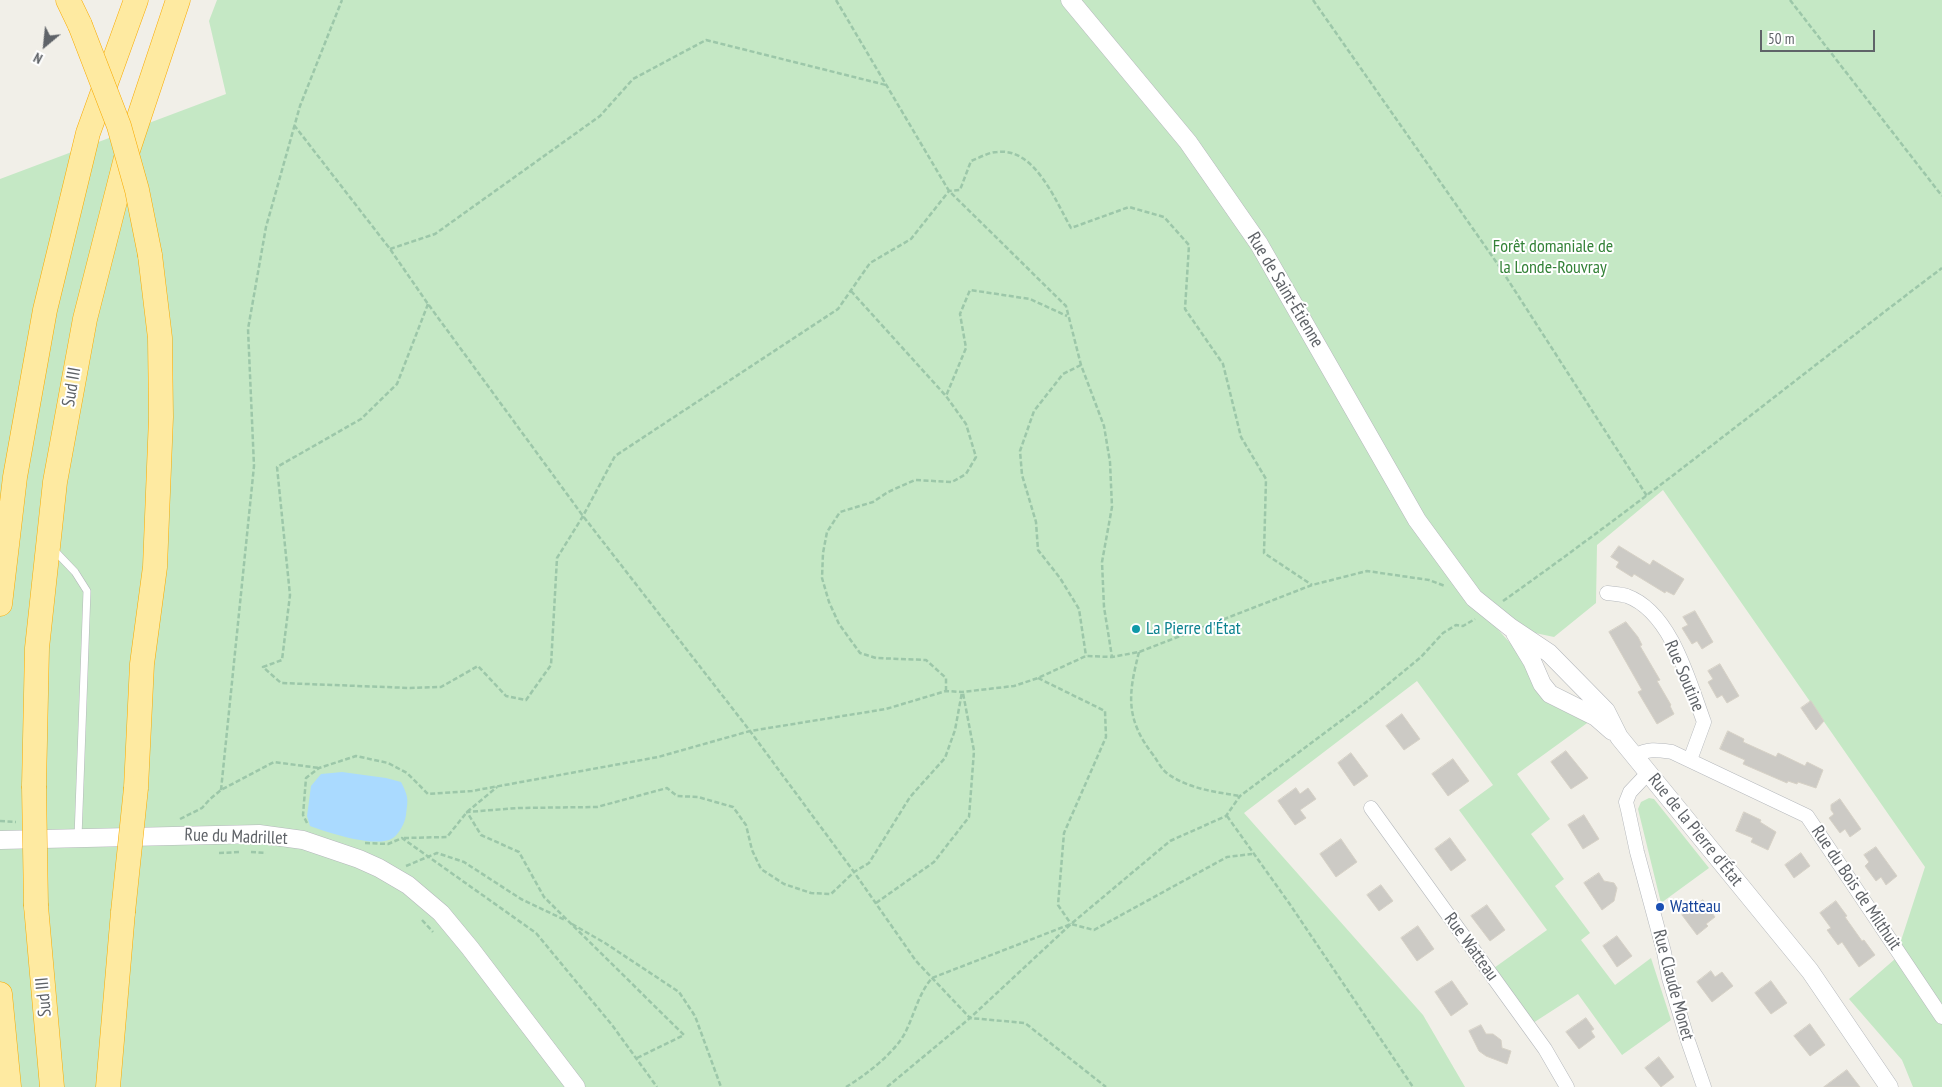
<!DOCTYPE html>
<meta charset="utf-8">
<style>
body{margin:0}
#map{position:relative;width:1942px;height:1087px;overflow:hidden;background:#f1efe8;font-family:"PT Sans Narrow",sans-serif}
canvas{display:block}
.north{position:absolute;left:20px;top:20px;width:50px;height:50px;-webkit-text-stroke:4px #fff;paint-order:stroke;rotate:208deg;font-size:14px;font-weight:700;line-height:20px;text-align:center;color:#5f6368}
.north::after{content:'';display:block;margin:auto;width:18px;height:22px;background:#5f6368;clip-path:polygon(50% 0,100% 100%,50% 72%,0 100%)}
.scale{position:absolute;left:1760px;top:30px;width:115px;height:22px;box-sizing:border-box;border:2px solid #5f6368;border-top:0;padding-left:6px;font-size:15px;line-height:18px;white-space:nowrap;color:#5f6368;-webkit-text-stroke:4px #fff;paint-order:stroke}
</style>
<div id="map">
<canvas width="1942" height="1087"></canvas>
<div class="north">N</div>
<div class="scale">50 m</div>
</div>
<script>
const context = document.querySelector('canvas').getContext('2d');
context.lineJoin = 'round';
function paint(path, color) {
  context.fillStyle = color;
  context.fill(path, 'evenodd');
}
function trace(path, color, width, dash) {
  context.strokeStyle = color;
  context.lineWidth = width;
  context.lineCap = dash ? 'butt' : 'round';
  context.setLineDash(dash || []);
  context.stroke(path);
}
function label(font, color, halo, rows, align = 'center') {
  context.font = font + ' "PT Sans Narrow",sans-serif';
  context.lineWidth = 4;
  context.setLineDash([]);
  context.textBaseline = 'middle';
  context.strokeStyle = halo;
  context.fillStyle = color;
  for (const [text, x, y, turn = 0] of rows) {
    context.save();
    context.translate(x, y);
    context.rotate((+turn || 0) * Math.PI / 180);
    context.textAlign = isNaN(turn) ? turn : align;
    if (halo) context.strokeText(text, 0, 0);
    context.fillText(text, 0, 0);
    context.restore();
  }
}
paint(new Path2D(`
 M 217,0 L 1942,0 L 1942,1087 L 1913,1087 L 1902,1060 L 1849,999 L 1895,959 L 1925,867 L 1663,490 L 1597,545 L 1596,603 L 1554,637 L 1493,624 L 1521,655 L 1590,721 L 1517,774 L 1550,819 L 1531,834 L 1564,879 L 1555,886 L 1590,933 L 1581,940 L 1615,985 L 1651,958 L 1671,1020 L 1622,1055 L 1578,994 L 1533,1023 L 1494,968 L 1547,930 L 1459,810 L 1493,785 L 1417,681 L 1244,813 L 1423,1015 L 1465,1087 L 0,1087 L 0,179 L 226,94 L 209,21 Z
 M 1649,798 L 1654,799 L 1709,868 L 1661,903 L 1638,809 L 1641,802 Z`), '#c5e8c5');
paint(new Path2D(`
 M 342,772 L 386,778 L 401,782 C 409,798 408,799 406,815 C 405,823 399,834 393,838 C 376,849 327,832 310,826 L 307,816 L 311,786 L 321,774 Z`), '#aadaff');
const building = new Path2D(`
 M 1619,546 L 1650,565 L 1653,560 L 1684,579 L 1674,595 L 1666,591 L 1665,593 L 1634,574 L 1632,577 L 1616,567 L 1619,562 L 1611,557 Z
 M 1695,611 L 1713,642 L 1702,649 L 1697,641 L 1692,644 L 1682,628 L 1688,625 L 1683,617 Z
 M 1626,622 L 1638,637 L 1642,645 L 1640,646 L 1660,680 L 1657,681 L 1671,705 L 1670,706 L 1674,714 L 1657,724 L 1638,692 L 1642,690 L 1609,632 Z
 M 1720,664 L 1739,696 L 1727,703 L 1722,695 L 1717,698 L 1708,682 L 1713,679 L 1708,671 Z
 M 1811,701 L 1824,721 L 1816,730 L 1801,708 Z
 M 1402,714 L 1420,739 L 1404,750 L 1386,726 Z
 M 1728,731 L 1744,739 L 1743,742 L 1776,757 L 1778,753 L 1805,766 L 1807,762 L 1823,770 L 1816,788 L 1798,782 L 1797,784 L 1788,781 L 1787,783 L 1743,764 L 1745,760 L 1720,749 Z
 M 1566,751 L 1588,778 L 1571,789 L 1551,762 Z
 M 1351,753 L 1368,776 L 1354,786 L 1338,763 Z
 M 1453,759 L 1469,781 L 1448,796 L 1432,774 Z
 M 1296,788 L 1300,794 L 1308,788 L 1316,799 L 1300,810 L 1306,818 L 1295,825 L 1278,801 Z
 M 1840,799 L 1861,829 L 1850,837 L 1845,829 L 1840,833 L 1829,818 L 1834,814 L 1831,810 L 1831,805 Z
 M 1744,812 L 1761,820 L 1760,822 L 1776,832 L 1768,850 L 1751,842 L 1753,838 L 1736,831 Z
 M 1584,815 L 1599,839 L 1583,849 L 1568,825 Z
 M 1450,838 L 1466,860 L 1451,871 L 1435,849 Z
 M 1341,839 L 1357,862 L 1336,877 L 1320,854 Z
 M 1876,847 L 1897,876 L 1886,885 L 1881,877 L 1876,881 L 1865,866 L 1869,862 L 1864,855 Z
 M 1801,853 L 1810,866 L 1794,878 L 1785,865 Z
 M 1599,873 L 1604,881 L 1614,883 L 1617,888 L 1614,901 L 1602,910 L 1584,883 Z
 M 1381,885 L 1393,901 L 1379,911 L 1367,895 Z
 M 1703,900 L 1715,917 L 1706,924 L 1708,926 L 1697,935 L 1682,915 Z
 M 1836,901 L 1847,916 L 1845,917 L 1862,941 L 1864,940 L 1875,955 L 1859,967 L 1842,942 L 1838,945 L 1827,930 L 1831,928 L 1820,913 Z
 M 1487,905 L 1505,930 L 1490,941 L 1471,916 Z
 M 1418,926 L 1434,949 L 1417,961 L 1401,938 Z
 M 1617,936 L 1632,956 L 1617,967 L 1603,946 Z
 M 1711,971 L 1715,977 L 1722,972 L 1733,986 L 1712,1002 L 1697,982 Z
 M 1452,981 L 1468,1004 L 1451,1016 L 1435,992 Z
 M 1771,981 L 1787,1003 L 1771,1014 L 1755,993 Z
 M 1586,1018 L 1594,1029 L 1591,1031 L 1595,1037 L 1579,1049 L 1566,1032 Z
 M 1810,1024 L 1825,1045 L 1810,1056 L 1794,1036 Z
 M 1481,1025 L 1486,1034 L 1493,1034 L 1501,1040 L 1502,1048 L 1511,1051 L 1507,1064 L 1486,1056 L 1479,1051 L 1469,1031 Z
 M 1659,1057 L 1674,1077 L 1661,1087 L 1645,1068 Z
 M 1847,1070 L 1860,1087 L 1824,1087 Z`);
paint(building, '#cccac5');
trace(building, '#d6d1c6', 1);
const service = new Path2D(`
 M 54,550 L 75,572 L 87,591 L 78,837`);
const minor = new Path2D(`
 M 1607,593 C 1614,594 1621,594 1627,596 C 1671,612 1689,681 1704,722 L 1690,760
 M 1635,756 C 1648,748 1658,750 1672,752 L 1807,816 L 1942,1017
 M 1648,773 L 1630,792 L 1626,802 L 1628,810 L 1637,852 L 1664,952 L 1669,978 L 1688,1041 L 1704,1087
 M 1371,808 L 1545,1049 L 1567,1087`);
const tertiary = new Path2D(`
 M 1070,0 L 1188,142 L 1259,244 L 1417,520 L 1474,598 L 1510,627 L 1549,653 L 1606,711 L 1619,737 L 1810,971 L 1889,1087
 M 1515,633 L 1532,661 L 1542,684 L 1550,694 L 1596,717 L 1612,731
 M 0,840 L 259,834 L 303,840 L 359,859 L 379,868 L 408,885 L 441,913 L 470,948 L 576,1087`);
const trunk = new Path2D(`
 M 68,0 L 80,25
 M 0,604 L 15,477 L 45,310 L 88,133 L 136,0
 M 34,786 L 37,648 L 55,482 L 85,319 L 128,150 L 178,0
 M 136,788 L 142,664 L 155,567 L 161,417 L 160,338 L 150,255
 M 36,906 L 52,1087
 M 0,994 L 9,1087
 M 108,1087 L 123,912`);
trace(service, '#b5b8bc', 8);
trace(minor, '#b5b8bc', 15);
trace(tertiary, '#b5b8bc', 19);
trace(trunk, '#f9ab00', 25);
trace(new Path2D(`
 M 836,0 L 949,191 L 1066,306 L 1081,365 L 1104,426 L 1110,462 L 1112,507 L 1102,562 L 1104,607 L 1112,657
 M 1313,0 L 1499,266 L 1647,496
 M 1790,0 L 1942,196
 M 294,125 L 390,249 L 428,304 L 583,516 L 750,731 L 854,872 L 916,961 L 970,1018 L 1025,1023 L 1106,1087
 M 390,249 L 435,234 L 600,116 L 633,79 L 706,40 L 886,85
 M 851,291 L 946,396
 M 428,304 L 397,384 L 361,419 L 277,467 L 290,595 L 282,660 L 263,667 L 281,683 L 410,688 L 441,687 L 478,666 L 506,696 L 526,700 L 551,665 L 557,558 L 583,516 L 615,456 L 838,309 L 870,263 L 911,239 L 949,191 L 960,190 L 971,161 C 979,158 989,152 997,152 C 1035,147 1056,202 1071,228 L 1129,207 L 1164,217 L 1189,245 L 1185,309 L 1223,364 L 1241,437 L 1266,479 L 1264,553 L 1312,585
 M 1081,365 L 1063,374 L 1034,411 L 1020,451 L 1022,475 L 1036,522 L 1038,550 L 1060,578 L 1079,609 L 1086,656
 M 1503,601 C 1653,495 1795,379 1942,268
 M 1139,652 C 1128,695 1125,719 1154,756 C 1158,762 1162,770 1168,774 C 1189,789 1216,792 1240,796
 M 1038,678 L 1105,711 L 1106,737 L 1064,833 L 1058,905 L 1071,924
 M 946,691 L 946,678 L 926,660 L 876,658 L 860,653 L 839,624 L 829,602 L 822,578 L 823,553 L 827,532 L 840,512 L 873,502 L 888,492 L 915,480 L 952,482 L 966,474 L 976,457 L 966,424 L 946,396 L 966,348 L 960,314 L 970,290 L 1030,299 L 1067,316
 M 221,790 L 254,466 L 248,329 L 266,227 L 300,106 L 342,0
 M 1227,816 L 1289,903 L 1413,1087
 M 180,819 L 202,808 L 210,799 L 221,790 L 274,762 L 319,768
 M 0,821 L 16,822
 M 307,823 L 303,815 L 306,778 L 319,768 L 356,756 L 388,763 L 407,773 L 428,794 L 472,791 L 658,757 L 750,731 L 886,709 L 946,691 L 962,692 L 1014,686 L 1038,678 L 1086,656 L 1112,657 L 1139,652 L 1312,585 L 1367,571 L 1429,580 L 1445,586
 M 404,838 L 447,837 L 467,812 L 497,787
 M 365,843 L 388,844 L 402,838 L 536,933 L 612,1025 L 657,1087
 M 251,852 L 266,853
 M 219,853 L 241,852
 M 406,866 L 437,853 L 464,862 L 521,899 L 565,920
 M 876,903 L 934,862 L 969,817 L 974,751 L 963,693
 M 422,920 L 433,932
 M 572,924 L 605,943 L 679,992 L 695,1016 L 721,1087
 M 637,1058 L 684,1035 L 544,897 L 519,852 L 481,835 L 467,812 L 518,808 L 597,807 L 667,788 L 677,796 L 698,797 L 733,807 L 746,825 L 752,850 L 761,869 L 784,884 L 811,893 L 831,894 L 854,872 L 869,863 L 910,797 L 945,758 L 955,730 L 962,692
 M 846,1087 C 866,1075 896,1052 906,1031 C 915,1012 919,993 932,978 L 1071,924 L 1094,930 L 1227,857 L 1252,854
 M 887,1087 L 970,1018 L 1071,924 L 1170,841 L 1226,816 L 1240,796 L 1369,700 L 1421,657 L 1443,633 L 1456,625 L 1463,626 L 1475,619`), '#9cc7a9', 2.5, [5, 2.5]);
trace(service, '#fff', 7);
trace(minor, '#fff', 14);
trace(tertiary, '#fff', 18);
trace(trunk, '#feeaa1', 24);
const trunkBridge = new Path2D(`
 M 80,25 L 119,126 L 137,190 L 150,255
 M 34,786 L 36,906
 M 123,912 L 136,788`);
trace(trunkBridge, '#f9ab00', 25, []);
trace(trunkBridge, '#feeaa1', 24);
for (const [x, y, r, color] of [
 [1136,629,5,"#0f9aa8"],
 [1660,907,5,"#1a4fb4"]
]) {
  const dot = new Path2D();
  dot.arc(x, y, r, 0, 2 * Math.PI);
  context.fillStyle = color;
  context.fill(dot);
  trace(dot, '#fff', 2);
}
label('18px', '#348238', '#fff', [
 ["Forêt domaniale de",1553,247],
 ["la Londe-Rouvray",1553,268]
]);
label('18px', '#5f6368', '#fff', [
 ["Rue de Saint-Étienne",1285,290,59],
 ["Sud III",72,387,-80],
 ["Rue Soutine",1684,676,67],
 ["Rue de la Pierre d'État",1695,830,51],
 ["Rue du Madrillet",236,837,2],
 ["Rue du Bois de Milthuit",1856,888,56],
 ["Rue Watteau",1471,947,54],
 ["Rue Claude Monet",1673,985,75],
 ["Sud III",44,997,-95]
]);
label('18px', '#0d838f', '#fff', [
 ["La Pierre d'État",1146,629]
], 'left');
label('18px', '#164399', '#fff', [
 ["Watteau",1670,907]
], 'left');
</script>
